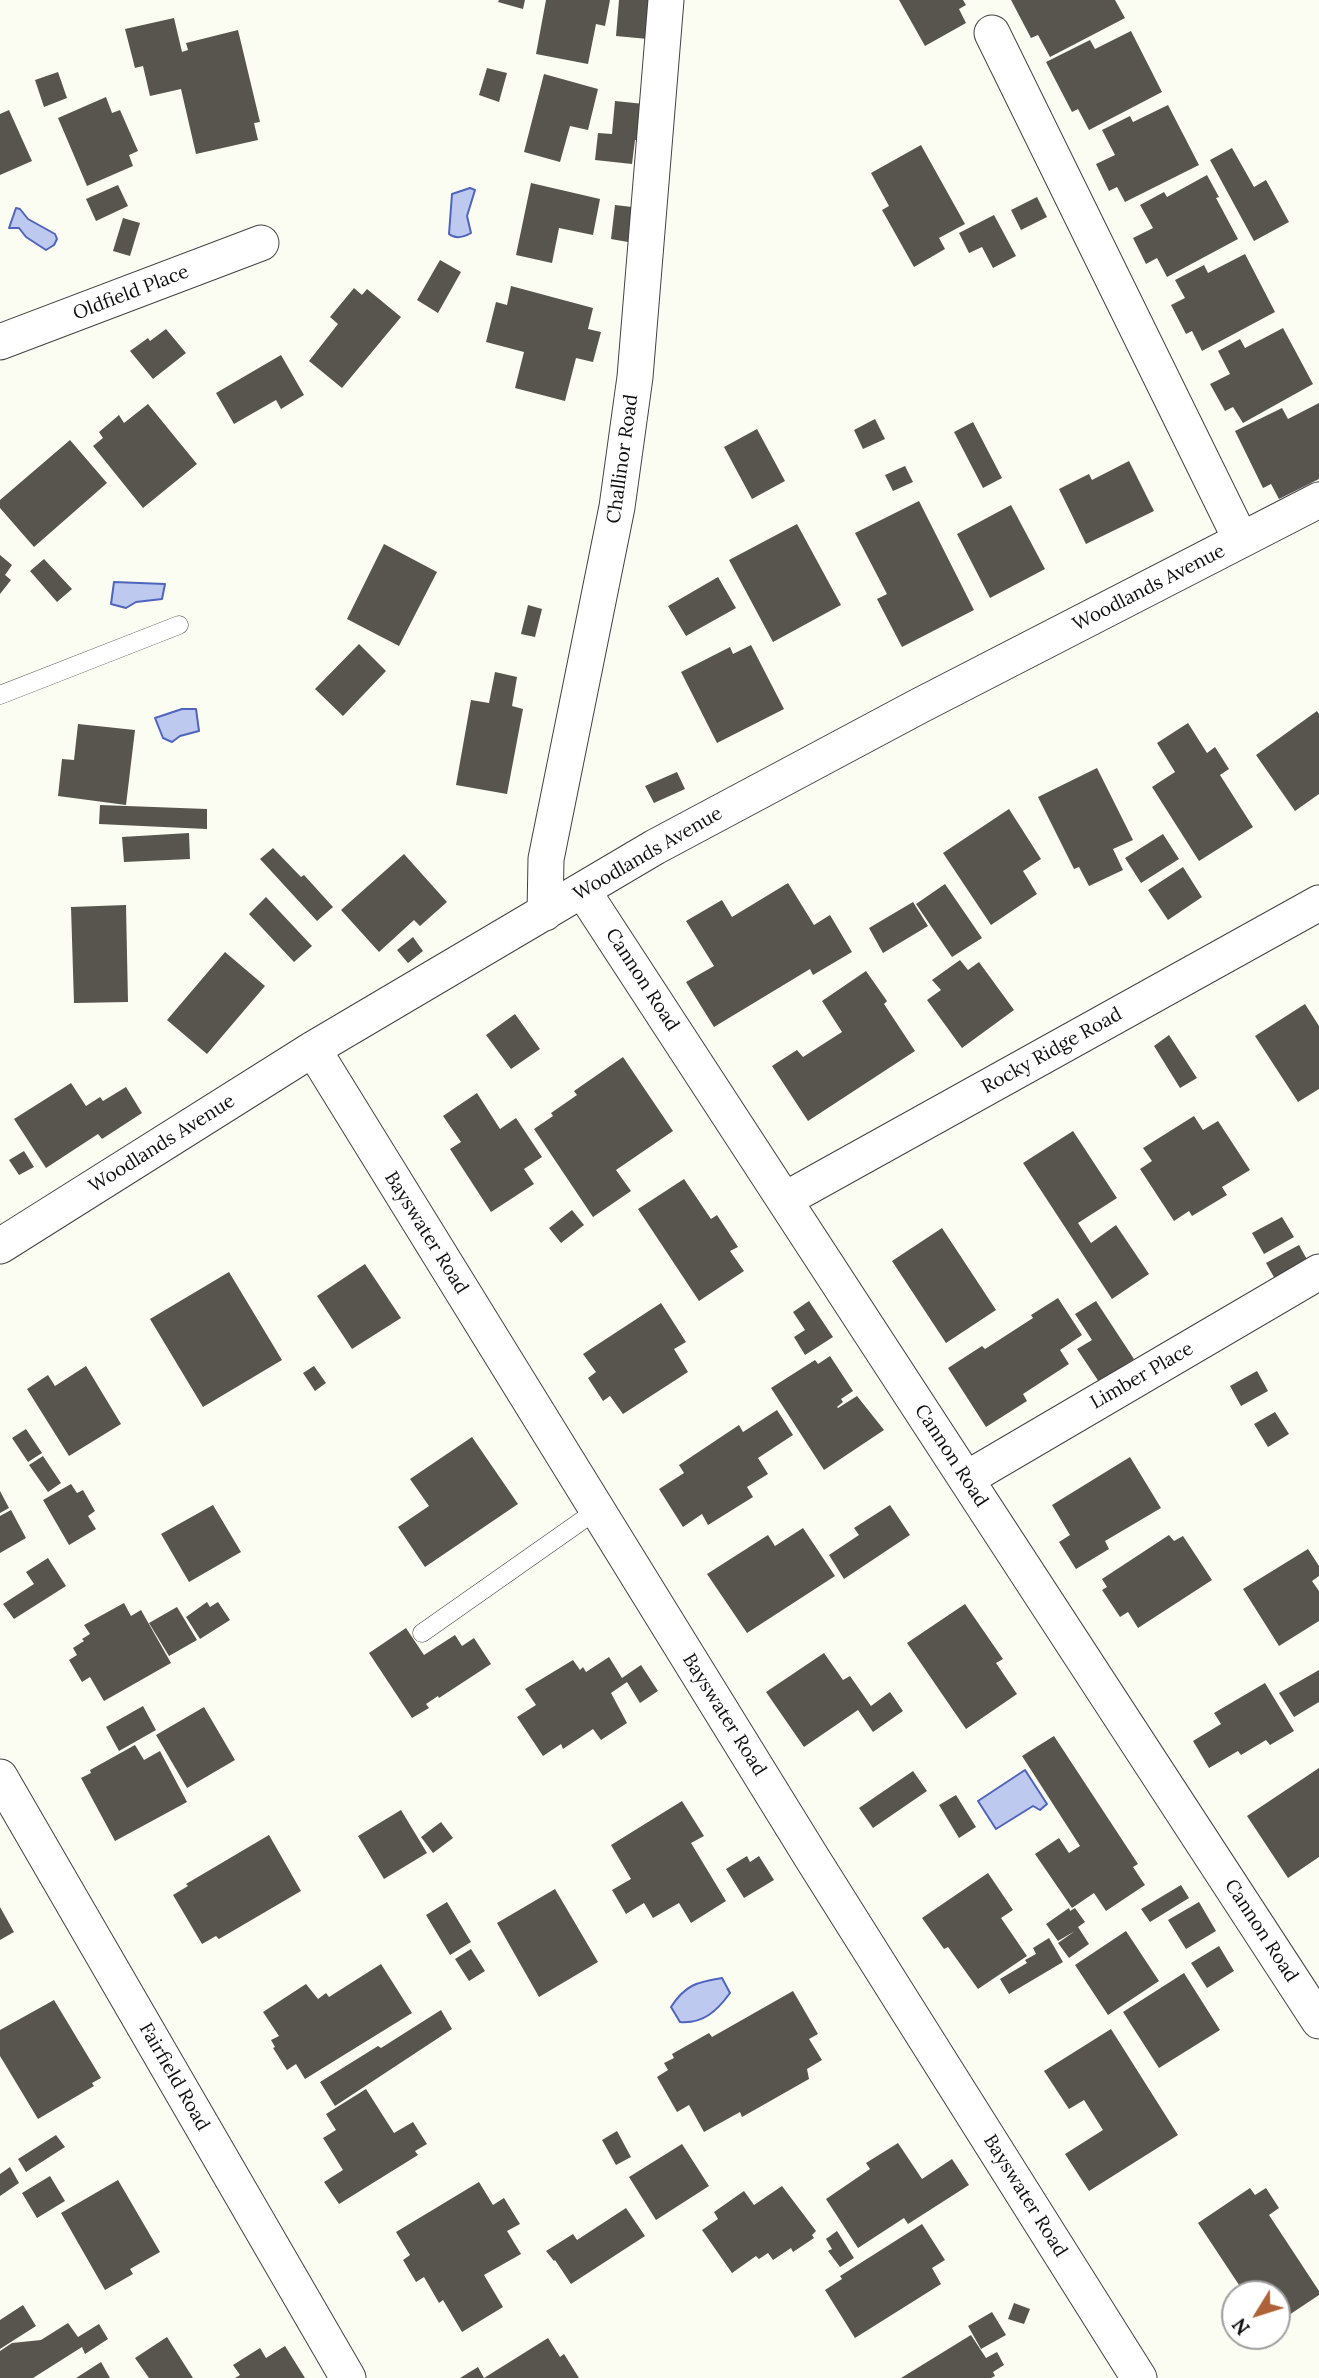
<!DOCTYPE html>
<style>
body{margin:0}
#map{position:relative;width:1319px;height:2378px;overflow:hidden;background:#fbfdf3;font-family:Lora,serif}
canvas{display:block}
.north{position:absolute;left:1221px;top:2280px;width:70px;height:70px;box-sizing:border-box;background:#fff;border:2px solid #9f9f9f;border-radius:50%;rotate:232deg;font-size:19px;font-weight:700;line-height:28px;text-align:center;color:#0f0f0f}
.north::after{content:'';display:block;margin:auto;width:24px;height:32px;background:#ae6238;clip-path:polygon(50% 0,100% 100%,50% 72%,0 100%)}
</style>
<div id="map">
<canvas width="1319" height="2378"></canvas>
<div class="north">N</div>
</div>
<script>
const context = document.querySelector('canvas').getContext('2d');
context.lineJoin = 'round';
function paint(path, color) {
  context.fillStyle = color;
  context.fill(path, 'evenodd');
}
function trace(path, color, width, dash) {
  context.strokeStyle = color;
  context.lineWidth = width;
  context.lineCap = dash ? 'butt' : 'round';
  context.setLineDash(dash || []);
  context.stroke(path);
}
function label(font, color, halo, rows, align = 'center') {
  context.font = font + ' Lora,serif';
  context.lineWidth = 7;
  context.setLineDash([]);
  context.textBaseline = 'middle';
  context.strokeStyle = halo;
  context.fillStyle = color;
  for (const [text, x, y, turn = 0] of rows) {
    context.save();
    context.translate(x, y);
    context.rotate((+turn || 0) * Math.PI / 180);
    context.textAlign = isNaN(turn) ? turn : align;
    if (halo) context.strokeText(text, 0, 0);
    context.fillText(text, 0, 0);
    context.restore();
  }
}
const water = new Path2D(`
 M 470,188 L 475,190 L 467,216 L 471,233 C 464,237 456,240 449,234 L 452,194 Z
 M 16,208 L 20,209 L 28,219 L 55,234 L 57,239 L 54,245 L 46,250 L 26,237 L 19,228 L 9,228 Z
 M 114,582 L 165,584 L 162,599 L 136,602 L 126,608 L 111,604 Z
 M 182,709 L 196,709 L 199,731 L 180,736 L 172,742 L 163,738 L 155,718 Z
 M 1025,1770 L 1047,1804 L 1040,1810 L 1033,1806 L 996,1829 L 978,1801 Z
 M 722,1978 L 730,1993 C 717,2011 703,2024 680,2022 L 671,2007 C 685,1985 697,1982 722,1978 Z`);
paint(water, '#bec9ef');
trace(water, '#4e64bd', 2);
paint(new Path2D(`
 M 499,0 L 525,0 L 523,9 L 498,2 Z
 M 546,0 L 610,0 L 605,26 L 596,24 L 588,64 L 536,54 Z
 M 619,0 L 651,0 L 648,39 L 616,36 Z
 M 899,0 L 963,0 L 966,5 L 959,9 L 966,23 L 925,46 Z
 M 1011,0 L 1115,0 L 1125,18 L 1050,57 L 1038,35 L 1031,38 Z
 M 174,18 L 182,52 L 188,50 L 186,43 L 238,30 L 260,122 L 254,123 L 258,140 L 196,154 L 181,89 L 150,96 L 143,66 L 135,68 L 125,29 Z
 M 1131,31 L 1162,92 L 1089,130 L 1078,109 L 1072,112 L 1046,62 L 1090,40 L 1095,49 Z
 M 487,68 L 507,73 L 499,102 L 479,95 Z
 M 58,72 L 67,98 L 44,107 L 35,80 Z
 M 544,74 L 598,89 L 588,130 L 570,126 L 560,162 L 524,152 Z
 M 106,97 L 112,113 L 120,110 L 138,151 L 129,155 L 133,166 L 87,186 L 58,118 Z
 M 615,101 L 644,104 L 641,141 L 635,140 L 632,164 L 595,160 L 598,133 L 612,134 Z
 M 1168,105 L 1199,165 L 1125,202 L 1117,187 L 1109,191 L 1096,164 L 1115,155 L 1102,130 L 1130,116 L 1133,122 Z
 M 9,110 L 32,161 L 0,175 L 0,114 Z
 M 921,145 L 965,224 L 939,238 L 945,249 L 914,267 L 882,210 L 889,206 L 871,173 Z
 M 1232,148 L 1254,187 L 1266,180 L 1289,222 L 1254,241 L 1210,160 Z
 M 1207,175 L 1219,197 L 1216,198 L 1238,239 L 1167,277 L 1157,258 L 1146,264 L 1133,238 L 1153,228 L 1140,205 L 1164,192 L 1167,197 Z
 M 531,183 L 600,199 L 593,235 L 559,228 L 552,263 L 516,255 Z
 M 118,185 L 128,206 L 96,221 L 86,199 Z
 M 1037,197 L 1047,217 L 1021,230 L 1011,210 Z
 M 615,205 L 632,207 L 628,242 L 611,239 Z
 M 994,215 L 1016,256 L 993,268 L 982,247 L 969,253 L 959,233 Z
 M 123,218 L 140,223 L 130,256 L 113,251 Z
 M 1245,254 L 1275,312 L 1202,351 L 1192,331 L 1186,334 L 1171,305 L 1185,298 L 1175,280 L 1204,265 L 1208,273 Z
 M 440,260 L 461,272 L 438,313 L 417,300 Z
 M 511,286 L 593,308 L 588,329 L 601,332 L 593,362 L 576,358 L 565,401 L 515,388 L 524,352 L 486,342 L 496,302 L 507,305 Z
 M 354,288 L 362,295 L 367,289 L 401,317 L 342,388 L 309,361 L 338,324 L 330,317 Z
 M 1283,328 L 1313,384 L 1243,423 L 1233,407 L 1225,411 L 1210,384 L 1230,374 L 1218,351 L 1240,339 L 1245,348 Z
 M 166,329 L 186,353 L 153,379 L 130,351 L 148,338 L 150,341 Z
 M 281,355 L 304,395 L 281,409 L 276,400 L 234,424 L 216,393 Z
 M 1319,403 L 1319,479 L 1279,499 L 1271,484 L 1263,488 L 1235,431 L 1282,408 L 1288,419 Z
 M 148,404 L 197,464 L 143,508 L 93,446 L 103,438 L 99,432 L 119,415 L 124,423 Z
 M 875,419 L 885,439 L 863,449 L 854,430 Z
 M 973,422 L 1002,478 L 983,488 L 954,432 Z
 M 757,429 L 785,481 L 752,499 L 724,447 Z
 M 70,440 L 107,483 L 34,547 L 0,508 L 0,500 Z
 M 1129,461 L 1154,511 L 1086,544 L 1059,489 L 1089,474 L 1092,480 Z
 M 905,466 L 913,482 L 893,491 L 885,475 Z
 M 919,501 L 974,610 L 902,647 L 877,599 L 887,594 L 855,533 Z
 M 1011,505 L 1045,569 L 990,598 L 957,534 Z
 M 797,524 L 841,605 L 773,642 L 729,560 Z
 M 384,544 L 437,572 L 399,646 L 347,619 Z
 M 0,555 L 12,565 L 5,575 L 11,580 L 0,594 Z
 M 44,559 L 72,589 L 57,602 L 30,571 Z
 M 718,577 L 736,608 L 686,636 L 668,606 Z
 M 528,605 L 542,609 L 535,637 L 521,634 Z
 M 359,644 L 386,671 L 343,716 L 315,689 Z
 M 751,645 L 784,709 L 717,743 L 681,672 L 730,647 L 733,654 Z
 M 495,672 L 517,677 L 512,706 L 523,709 L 507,794 L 456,785 L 471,700 L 489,703 Z
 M 1317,711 L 1319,714 L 1319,794 L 1295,811 L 1256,755 Z
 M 1188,723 L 1207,753 L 1215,747 L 1229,769 L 1220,775 L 1253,827 L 1199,861 L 1152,787 L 1175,772 L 1157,743 Z
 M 78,724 L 135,730 L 126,805 L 58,796 L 62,759 L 74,760 Z
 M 1097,768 L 1133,840 L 1113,849 L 1123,870 L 1089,886 L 1079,867 L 1074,869 L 1038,797 Z
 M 677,772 L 685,789 L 654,803 L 645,786 Z
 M 100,805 L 207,809 L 207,829 L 99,824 Z
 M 1009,809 L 1041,859 L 1023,871 L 1037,894 L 991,925 L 943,853 Z
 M 189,833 L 190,859 L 124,862 L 122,837 Z
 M 1163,834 L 1179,859 L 1141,883 L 1125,858 Z
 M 273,848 L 301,877 L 304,875 L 333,907 L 317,921 L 260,859 Z
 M 404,854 L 447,902 L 420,926 L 414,920 L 379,952 L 341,910 Z
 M 1183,867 L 1202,897 L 1168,920 L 1148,890 Z
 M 788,883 L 814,925 L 830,915 L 852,952 L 813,975 L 810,969 L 714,1027 L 686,982 L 714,966 L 686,921 L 722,900 L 732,917 Z
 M 945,884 L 982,938 L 952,957 L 916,904 Z
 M 266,897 L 312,946 L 294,962 L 249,914 Z
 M 913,902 L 928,926 L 883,953 L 869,928 Z
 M 126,905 L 128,1002 L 74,1003 L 71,907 Z
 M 413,937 L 423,951 L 408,963 L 397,950 Z
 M 225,952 L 265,986 L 207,1054 L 167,1020 Z
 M 960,960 L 968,970 L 979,962 L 1014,1010 L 962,1048 L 927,1000 L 941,990 L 932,980 Z
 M 866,971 L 887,1001 L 884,1004 L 915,1051 L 808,1121 L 772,1066 L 797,1050 L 803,1057 L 842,1032 L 822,1001 Z
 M 1305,1004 L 1319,1026 L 1319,1089 L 1298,1102 L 1255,1036 Z
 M 515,1014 L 540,1049 L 511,1069 L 486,1035 Z
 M 1169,1035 L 1197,1078 L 1180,1088 L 1154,1046 Z
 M 623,1057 L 673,1131 L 616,1170 L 631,1191 L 593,1217 L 534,1129 L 553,1116 L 551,1113 L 577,1095 L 574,1091 Z
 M 71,1083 L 86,1106 L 100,1097 L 103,1101 L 126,1087 L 142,1113 L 102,1139 L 98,1134 L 46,1168 L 14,1119 Z
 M 477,1093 L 500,1129 L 516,1118 L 542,1157 L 524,1169 L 534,1184 L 491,1212 L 450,1149 L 461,1142 L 443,1116 Z
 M 1194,1116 L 1203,1130 L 1218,1121 L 1250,1170 L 1222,1187 L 1227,1195 L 1192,1216 L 1189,1211 L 1174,1221 L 1140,1169 L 1152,1161 L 1143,1148 Z
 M 1073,1131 L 1117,1198 L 1078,1223 L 1091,1243 L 1116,1225 L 1149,1274 L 1112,1299 L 1023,1163 Z
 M 24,1151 L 34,1167 L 19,1175 L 9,1160 Z
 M 684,1179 L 711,1219 L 717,1215 L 738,1247 L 730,1251 L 744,1271 L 699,1301 L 638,1209 Z
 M 572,1210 L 584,1225 L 561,1243 L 549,1228 Z
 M 1282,1217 L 1294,1237 L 1264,1254 L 1252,1233 Z
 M 942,1228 L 996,1310 L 946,1343 L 892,1261 Z
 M 1299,1245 L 1310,1265 L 1275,1279 L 1266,1263 Z
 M 365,1264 L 401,1318 L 352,1349 L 317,1296 Z
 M 229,1272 L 282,1360 L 203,1407 L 150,1319 Z
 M 1058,1298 L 1082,1335 L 1060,1350 L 1069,1364 L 1023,1394 L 1027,1401 L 986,1427 L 948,1368 L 982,1346 L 985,1349 L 1033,1318 L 1031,1315 Z
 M 809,1301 L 833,1337 L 805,1355 L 794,1337 L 805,1330 L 793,1312 Z
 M 1096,1301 L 1134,1359 L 1099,1382 L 1077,1349 L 1092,1340 L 1075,1314 Z
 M 661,1303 L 686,1342 L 674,1349 L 688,1372 L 623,1414 L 610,1396 L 603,1401 L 588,1378 L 596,1372 L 583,1354 Z
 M 830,1356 L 853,1391 L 841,1399 L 843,1402 L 837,1407 L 838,1408 L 857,1396 L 884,1430 L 824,1470 L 771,1388 L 815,1360 L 818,1364 Z
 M 86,1366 L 121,1424 L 69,1456 L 27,1389 L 48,1375 L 55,1386 Z
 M 314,1366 L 326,1383 L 315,1391 L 303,1373 Z
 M 1257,1371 L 1268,1391 L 1241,1406 L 1230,1386 Z
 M 777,1410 L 793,1435 L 758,1458 L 768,1474 L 747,1487 L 753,1497 L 708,1525 L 702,1514 L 683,1527 L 659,1489 L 684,1473 L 679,1465 L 739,1425 L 743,1432 Z
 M 1275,1412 L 1289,1434 L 1268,1447 L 1254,1424 Z
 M 26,1429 L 42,1453 L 28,1462 L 12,1438 Z
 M 472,1437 L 518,1504 L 425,1567 L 398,1527 L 429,1506 L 410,1479 Z
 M 43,1456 L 61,1483 L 48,1492 L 29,1465 Z
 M 1130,1457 L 1161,1508 L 1105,1541 L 1109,1549 L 1076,1569 L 1059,1542 L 1070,1535 L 1052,1505 Z
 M 71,1484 L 77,1493 L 83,1490 L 95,1511 L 88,1516 L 96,1529 L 69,1545 L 43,1500 Z
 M 0,1491 L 9,1508 L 0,1513 Z
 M 213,1505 L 241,1552 L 189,1582 L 161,1534 Z
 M 890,1505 L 910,1535 L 844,1579 L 829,1555 L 859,1535 L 854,1528 Z
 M 11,1510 L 26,1538 L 0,1553 L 0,1516 Z
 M 803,1528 L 835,1576 L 747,1633 L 707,1574 L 768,1535 L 775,1546 Z
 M 1169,1535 L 1174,1541 L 1183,1536 L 1212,1580 L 1138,1628 L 1128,1612 L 1120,1617 L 1102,1590 L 1107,1587 L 1102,1579 Z
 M 1308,1549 L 1319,1566 L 1319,1576 L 1312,1581 L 1319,1591 L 1319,1621 L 1279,1646 L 1243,1589 Z
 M 48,1558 L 66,1586 L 14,1619 L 3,1604 L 34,1584 L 26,1572 Z
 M 207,1602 L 210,1607 L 218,1602 L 230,1620 L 200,1639 L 186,1617 Z
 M 124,1603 L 131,1616 L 141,1610 L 171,1663 L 104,1701 L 90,1677 L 82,1682 L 69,1660 L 77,1655 L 73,1648 L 84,1641 L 82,1639 L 90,1634 L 84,1625 Z
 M 965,1604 L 1003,1659 L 996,1663 L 1017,1694 L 966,1729 L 907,1643 Z
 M 177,1607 L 197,1640 L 169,1656 L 149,1623 Z
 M 406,1628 L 424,1655 L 455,1635 L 462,1646 L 474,1638 L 491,1664 L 439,1698 L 438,1696 L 426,1704 L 429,1708 L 412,1718 L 369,1653 Z
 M 824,1653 L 843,1680 L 850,1676 L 871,1706 L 890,1692 L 903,1711 L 873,1732 L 858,1710 L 804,1747 L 766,1692 Z
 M 609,1657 L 622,1678 L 641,1665 L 658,1691 L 640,1703 L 627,1682 L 611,1693 L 627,1723 L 601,1740 L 593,1729 L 563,1749 L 561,1744 L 543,1756 L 517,1717 L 536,1705 L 525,1689 L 573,1660 L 580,1670 L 583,1667 L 586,1672 Z
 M 1319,1670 L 1319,1702 L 1294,1717 L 1279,1693 Z
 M 1265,1683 L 1294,1731 L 1270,1745 L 1266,1740 L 1241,1755 L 1238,1751 L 1209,1768 L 1193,1741 L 1221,1724 L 1214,1713 Z
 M 143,1706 L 156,1730 L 119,1751 L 106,1727 Z
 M 204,1707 L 235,1760 L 187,1788 L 156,1735 Z
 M 1054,1736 L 1138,1864 L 1133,1867 L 1145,1885 L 1106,1911 L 1094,1893 L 1072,1908 L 1035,1854 L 1059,1838 L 1069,1853 L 1080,1846 L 1022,1756 Z
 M 135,1745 L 144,1760 L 160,1751 L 187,1802 L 115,1841 L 81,1778 L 91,1773 L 90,1770 Z
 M 1319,1768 L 1319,1857 L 1288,1878 L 1247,1816 Z
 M 913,1771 L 927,1791 L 873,1828 L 859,1808 Z
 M 956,1795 L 976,1827 L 959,1838 L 939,1805 Z
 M 682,1801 L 704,1836 L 691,1843 L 726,1901 L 691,1923 L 679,1903 L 653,1918 L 644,1903 L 626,1914 L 612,1890 L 631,1879 L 611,1845 Z
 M 401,1810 L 427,1853 L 384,1879 L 358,1836 Z
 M 441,1822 L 453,1838 L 433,1853 L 421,1837 Z
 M 269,1835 L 301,1891 L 219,1939 L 216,1936 L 202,1944 L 173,1895 L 188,1886 L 186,1884 Z
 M 747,1856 L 750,1862 L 759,1856 L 774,1880 L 744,1898 L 726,1869 Z
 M 988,1873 L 1013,1910 L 1001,1918 L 1027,1956 L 978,1989 L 948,1947 L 944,1949 L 922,1918 Z
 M 1181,1885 L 1189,1898 L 1150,1922 L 1141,1909 Z
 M 555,1889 L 598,1962 L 539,1997 L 497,1923 Z
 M 447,1902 L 471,1942 L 450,1955 L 426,1915 Z
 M 1199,1902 L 1216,1931 L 1186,1949 L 1168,1920 Z
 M 0,1907 L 14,1932 L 0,1940 Z
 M 1069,1908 L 1070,1911 L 1075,1908 L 1085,1922 L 1078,1927 L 1089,1944 L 1069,1958 L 1058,1943 L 1075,1931 L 1058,1941 L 1046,1924 Z
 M 1126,1931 L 1159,1981 L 1108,2015 L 1075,1965 Z
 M 1049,1938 L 1063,1962 L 1009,1994 L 1000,1979 L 1027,1963 L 1025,1960 L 1036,1954 L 1033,1948 Z
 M 1219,1946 L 1234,1971 L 1207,1988 L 1191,1963 Z
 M 471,1949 L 485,1971 L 469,1981 L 455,1959 Z
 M 381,1964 L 412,2013 L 305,2079 L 296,2064 L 287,2070 L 273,2048 L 275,2047 L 271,2040 L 279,2036 L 263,2012 L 306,1984 L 318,1999 L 326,1993 L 329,1997 Z
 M 1184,1973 L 1220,2030 L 1159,2068 L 1123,2012 Z
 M 793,1991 L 818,2034 L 809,2039 L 822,2060 L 807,2069 L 809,2079 L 742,2117 L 740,2112 L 704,2132 L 689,2105 L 677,2112 L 657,2077 L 668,2070 L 664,2063 L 674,2058 L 672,2054 L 709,2033 L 712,2037 Z
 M 54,2000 L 101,2078 L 92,2083 L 94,2086 L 38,2119 L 0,2056 L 0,2030 Z
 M 441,2010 L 452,2029 L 335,2106 L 320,2082 L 378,2046 L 381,2048 Z
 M 1111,2029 L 1178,2135 L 1089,2191 L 1065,2154 L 1103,2130 L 1084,2100 L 1069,2109 L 1044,2071 Z
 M 366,2089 L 394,2133 L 413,2122 L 427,2144 L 415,2151 L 418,2155 L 339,2204 L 324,2182 L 343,2170 L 323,2138 L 336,2130 L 326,2114 Z
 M 617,2131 L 631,2157 L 616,2165 L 602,2140 Z
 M 56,2135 L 65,2147 L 26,2172 L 18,2159 Z
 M 898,2143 L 922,2179 L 952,2159 L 969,2185 L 908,2224 L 904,2218 L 858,2248 L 826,2199 L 870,2169 L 866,2163 Z
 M 682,2144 L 709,2186 L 656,2220 L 629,2177 Z
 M 10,2167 L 19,2183 L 0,2196 L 0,2174 Z
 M 50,2176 L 65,2201 L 37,2218 L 22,2193 Z
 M 118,2180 L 160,2252 L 130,2269 L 133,2274 L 105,2290 L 61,2213 Z
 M 479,2182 L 493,2205 L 504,2198 L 520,2224 L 507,2231 L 521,2254 L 484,2275 L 503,2307 L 462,2332 L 443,2300 L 439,2303 L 424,2277 L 416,2282 L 403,2260 L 410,2255 L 396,2232 Z
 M 782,2186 L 816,2231 L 812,2235 L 814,2238 L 793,2252 L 791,2248 L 773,2260 L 768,2253 L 759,2259 L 756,2256 L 732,2273 L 702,2230 L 718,2219 L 714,2212 L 744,2191 L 754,2205 Z
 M 1250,2188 L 1255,2195 L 1266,2188 L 1279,2208 L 1269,2215 L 1319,2291 L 1319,2295 L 1277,2323 L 1277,2294 L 1245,2294 L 1198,2223 Z
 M 626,2208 L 645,2236 L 571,2284 L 555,2260 L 554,2261 L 546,2251 L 573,2234 L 577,2240 Z
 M 922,2224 L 945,2260 L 932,2268 L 941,2284 L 855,2338 L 825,2290 L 842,2279 L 840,2276 Z
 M 837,2231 L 854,2258 L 840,2267 L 828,2251 L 832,2249 L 826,2239 Z
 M 1014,2303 L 1030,2309 L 1024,2324 L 1008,2319 Z
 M 23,2305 L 36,2326 L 0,2349 L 0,2320 Z
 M 992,2312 L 1006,2335 L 981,2349 L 968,2326 Z
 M 68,2323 L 78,2337 L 99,2324 L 108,2339 L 85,2354 L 82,2347 L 33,2378 L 0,2378 L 0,2351 L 12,2343 L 41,2340 Z
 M 971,2335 L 986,2358 L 997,2352 L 1004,2365 L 993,2372 L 995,2376 L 991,2378 L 901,2378 Z
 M 167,2337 L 193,2378 L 149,2378 L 135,2358 Z
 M 548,2338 L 560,2357 L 564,2354 L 579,2378 L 460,2378 L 478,2367 L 484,2378 Z
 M 285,2346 L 305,2378 L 235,2378 L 240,2375 L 233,2365 L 260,2348 L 266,2358 Z
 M 101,2362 L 110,2378 L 76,2378 Z`), '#57554d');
const lane = new Path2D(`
 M 0,695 L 179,625
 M 422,1633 L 597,1510`);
const street = new Path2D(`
 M 992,33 L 1241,540
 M 0,342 L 261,243
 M 583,891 L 1319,2021
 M 545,913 L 546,859 L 617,507 L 635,377 L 666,0
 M 313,1049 L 812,1858 L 1139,2378
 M 786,1199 L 1319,903
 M 0,1246 L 313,1049 L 655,847 L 919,706 L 1319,500
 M 966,1479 L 1319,1272
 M 0,1777 L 348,2378`);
trace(lane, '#424242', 19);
trace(street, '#424242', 37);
trace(lane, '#fff', 18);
trace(street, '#fff', 35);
label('19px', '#0f0f0f', '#fff', [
 ["Oldfield Place",131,293,-21],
 ["Challinor Road",623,459,-82],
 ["Woodlands Avenue",1149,588,-27],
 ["Woodlands Avenue",648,854,-30],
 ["Cannon Road",642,980,57],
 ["Rocky Ridge Road",1052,1051,-29],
 ["Woodlands Avenue",162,1144,-32],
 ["Bayswater Road",426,1233,58],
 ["Limber Place",1142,1376,-30],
 ["Cannon Road",951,1456,57],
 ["Bayswater Road",724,1715,58],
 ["Cannon Road",1261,1931,57],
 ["Fairfield Road",174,2077,60],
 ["Bayswater Road",1025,2196,58]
]);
</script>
